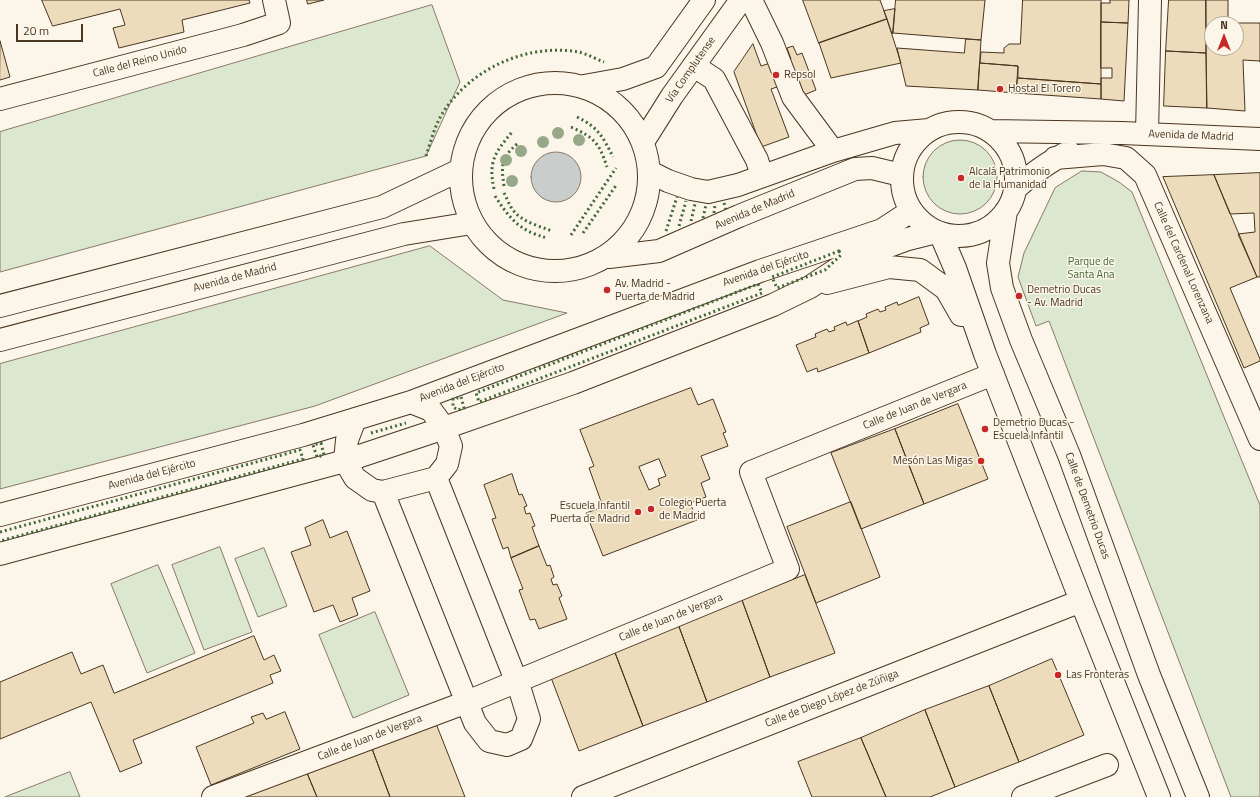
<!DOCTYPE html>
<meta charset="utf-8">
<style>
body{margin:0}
#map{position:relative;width:1260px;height:797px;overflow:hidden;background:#fbf6e9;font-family:"Titillium Web",sans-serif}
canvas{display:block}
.north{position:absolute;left:1204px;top:16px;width:40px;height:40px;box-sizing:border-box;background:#fbf6e9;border:1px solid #b4a999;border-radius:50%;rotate:0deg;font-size:11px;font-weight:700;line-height:16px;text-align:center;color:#4a3520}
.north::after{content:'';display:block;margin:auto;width:14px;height:18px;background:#c62828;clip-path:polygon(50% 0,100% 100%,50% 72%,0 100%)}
.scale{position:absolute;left:16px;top:24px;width:67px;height:18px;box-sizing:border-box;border:2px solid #4a3520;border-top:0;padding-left:5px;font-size:12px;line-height:14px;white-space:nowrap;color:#4a3520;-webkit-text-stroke:3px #fbf6e9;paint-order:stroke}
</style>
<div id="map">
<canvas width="1260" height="797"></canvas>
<div class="north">N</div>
<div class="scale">20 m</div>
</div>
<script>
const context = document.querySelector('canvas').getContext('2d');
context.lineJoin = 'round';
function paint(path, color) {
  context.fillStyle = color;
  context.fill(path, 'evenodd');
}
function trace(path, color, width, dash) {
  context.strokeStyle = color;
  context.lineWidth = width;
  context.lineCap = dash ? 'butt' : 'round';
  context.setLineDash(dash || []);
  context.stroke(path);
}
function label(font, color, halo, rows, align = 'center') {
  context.font = font + ' "Titillium Web",sans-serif';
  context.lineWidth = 3;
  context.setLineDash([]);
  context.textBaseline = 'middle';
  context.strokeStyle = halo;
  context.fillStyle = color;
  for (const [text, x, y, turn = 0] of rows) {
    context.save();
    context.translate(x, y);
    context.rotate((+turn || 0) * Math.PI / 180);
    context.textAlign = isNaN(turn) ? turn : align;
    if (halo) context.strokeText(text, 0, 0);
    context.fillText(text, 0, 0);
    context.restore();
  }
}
const green = new Path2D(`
 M 432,5 L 460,82 L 426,156 L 0,272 L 0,132 Z
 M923 177a37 37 0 1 1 74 0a37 37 0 1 1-74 0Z
 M 1082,171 L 1101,172 L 1119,182 L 1132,192 L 1260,505 L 1260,797 L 1231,797 L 1049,321 L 1036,326 L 1018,277 L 1024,253 L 1055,188 Z
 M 430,246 L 503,300 L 567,313 L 315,406 L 0,489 L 0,364 Z
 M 220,547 L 252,632 L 204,650 L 172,565 Z
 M 264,548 L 287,606 L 258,617 L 235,559 Z
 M 158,565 L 195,653 L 147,673 L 111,584 Z
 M 375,612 L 409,695 L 353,718 L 319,635 Z
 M 70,772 L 80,797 L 5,797 Z`);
paint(green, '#dce7d0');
trace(green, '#887966', 1);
const water = new Path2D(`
 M531 177a25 25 0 1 1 50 0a25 25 0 1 1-50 0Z`);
paint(water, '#c9cecd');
trace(water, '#887966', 1);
const building = new Path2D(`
 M 42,0 L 249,0 L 250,3 L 182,20 L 184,32 L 119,48 L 113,28 L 125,25 L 120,9 L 53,26 Z
 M 307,0 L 324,0 L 308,4 Z
 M 803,0 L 880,0 L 887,19 L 819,43 Z
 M 896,0 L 985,0 L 981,40 L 893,33 Z
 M 1023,0 L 1101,0 L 1101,84 L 1018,78 L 1018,66 L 980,63 L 981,52 L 1004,53 L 1004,48 L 1009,44 L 1020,44 Z
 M 1110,0 L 1129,0 L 1128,23 L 1101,22 L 1101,3 L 1110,3 Z
 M 1169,0 L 1206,0 L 1206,53 L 1166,51 Z
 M 1206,0 L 1228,0 L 1228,23 L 1260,23 L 1260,62 L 1260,61 L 1243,60 L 1245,111 L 1207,108 ZM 1212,24 L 1236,24 L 1236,48 L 1212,48 Z
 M 895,9 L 893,33 L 892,34 L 884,11 Z
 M 887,19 L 901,63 L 831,78 L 819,43 Z
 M 1101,22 L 1128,23 L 1124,101 L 1101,99 L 1101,78 L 1112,78 L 1112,68 L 1101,68 Z
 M 966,39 L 981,40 L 978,90 L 906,86 L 897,48 L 964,53 Z
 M 0,41 L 10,77 L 0,80 Z
 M 753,44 L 761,66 L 780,60 L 781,62 L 791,59 L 787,48 L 793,46 L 797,55 L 802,53 L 816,90 L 804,95 L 798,78 L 788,81 L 789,83 L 771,89 L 789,137 L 761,147 L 734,72 Z
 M 1166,51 L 1206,53 L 1207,108 L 1164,106 Z
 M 980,63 L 1018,66 L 1016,93 L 978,90 Z
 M 1018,78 L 1101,84 L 1101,99 L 1016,93 Z
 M 1260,173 L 1260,277 L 1257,277 L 1238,234 L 1255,232 L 1254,213 L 1230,214 L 1214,175 Z
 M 1214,175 L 1257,277 L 1230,288 L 1260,359 L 1260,361 L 1244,368 L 1163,177 Z
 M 919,297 L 929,324 L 920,328 L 921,332 L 869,353 L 858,321 L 867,317 L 866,314 L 878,309 L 880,312 L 886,310 L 885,307 L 897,302 L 898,305 Z
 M 858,321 L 869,353 L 818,372 L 817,368 L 807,372 L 796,345 L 816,337 L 815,334 L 827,329 L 829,332 L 835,330 L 834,327 L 846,322 L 847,325 Z
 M 691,388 L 698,405 L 713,399 L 726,432 L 723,433 L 728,446 L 701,456 L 710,479 L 701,483 L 706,497 L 690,503 L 697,520 L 603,556 L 586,513 L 603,507 L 589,468 L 594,466 L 580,430 ZM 659,459 L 666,476 L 658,479 L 660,485 L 649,490 L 639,467 Z
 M 958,404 L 988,479 L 924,504 L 895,429 Z
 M 895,429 L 924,504 L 861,529 L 831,453 Z
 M 512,474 L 519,495 L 522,494 L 527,506 L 524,507 L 526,514 L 530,513 L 535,526 L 532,527 L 539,546 L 511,558 L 508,547 L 503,549 L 492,519 L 496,518 L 484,485 Z
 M 851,502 L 880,577 L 816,603 L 787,527 Z
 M 323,520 L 330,538 L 347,531 L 370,591 L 352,598 L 358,615 L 340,622 L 333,605 L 314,612 L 291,552 L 311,545 L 305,528 Z
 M 539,546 L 547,566 L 550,565 L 554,577 L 551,579 L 553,585 L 557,584 L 562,596 L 559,598 L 567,619 L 539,629 L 535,619 L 530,620 L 519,590 L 523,589 L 511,558 Z
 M 805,575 L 835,653 L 770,677 L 742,600 Z
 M 742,600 L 770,677 L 707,702 L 678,624 Z
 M 678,624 L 707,702 L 643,726 L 614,650 Z
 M 254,636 L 264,660 L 274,655 L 281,671 L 270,675 L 273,683 L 133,740 L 142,763 L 120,772 L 91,702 L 0,739 L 0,682 L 72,652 L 81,674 L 103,665 L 114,693 Z
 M 614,650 L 643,726 L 579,751 L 550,675 Z
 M 1052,659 L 1084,735 L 1019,762 L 989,686 Z
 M 989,686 L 1019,762 L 955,787 L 925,710 Z
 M 925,710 L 955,787 L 930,797 L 886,797 L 861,738 Z
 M 285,712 L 300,749 L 211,785 L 196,747 L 254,723 L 251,717 L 263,713 L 266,719 Z
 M 435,721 L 465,797 L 390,797 L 371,746 Z
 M 861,738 L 886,797 L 812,797 L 798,762 Z
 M 371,746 L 390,797 L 317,797 L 307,773 Z
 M 307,773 L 317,797 L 245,797 Z`);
paint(building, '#ecdcbc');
trace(building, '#4a3520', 1);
const minor = new Path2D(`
 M 751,0 L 772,43 L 793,97 L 833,151
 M 694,66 L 714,79 L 757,160 L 762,176
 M 0,99 L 243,35 L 279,23 L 274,0
 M902 179a57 57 0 1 1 114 0a57 57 0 1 1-114 0Z
 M 990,131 L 1122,133 L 1260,139
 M 1147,134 L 1150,0
 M 1055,158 L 1103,154 L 1126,158 L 1145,175 L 1260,439
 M 650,172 L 668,181 L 691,189 L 708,192 L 738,185 L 833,151 L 895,133 L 929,130
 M 1016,188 C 1032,174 1049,161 1069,152
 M 1006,211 L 998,263 L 1002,288 L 1021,340 L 1069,455 L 1149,675 L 1198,797
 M 940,233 L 955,268 L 985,354 L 1081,601 L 1159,797
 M 609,257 L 659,251 L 739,216 L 855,169 L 872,168 L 901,175
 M 827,283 L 889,267 L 920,270 L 946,289 L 961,315
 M 355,419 L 347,440 L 345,461 L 355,478 L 372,490 L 383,492 L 436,478 L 447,464 L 451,446 L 444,428 L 431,410 L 411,402
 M 383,492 L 475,723 L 489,741 L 507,745 L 521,739 L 529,719 L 521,693 L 436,478
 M 0,515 L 303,435 L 411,402 L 760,271 L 882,230 L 911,211
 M 0,554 L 345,461 L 444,428 L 573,383 L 773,305 L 810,287 L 851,260 L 908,239 L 936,232
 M 213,797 L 467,702 L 788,569 L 751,472 L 993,374
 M 583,797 L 1081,601
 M 1023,797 L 1107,765`);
const major = new Path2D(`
 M461 177a94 94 0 1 1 188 0a94 94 0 1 1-188 0Z
 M 584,86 L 623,79 L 656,67 L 704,0
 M 643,142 L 672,96 L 741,0
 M 0,306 L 382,207 L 460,170
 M 0,340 L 404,234 L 472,223`);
trace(minor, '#4a3520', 24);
trace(major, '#4a3520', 24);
trace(minor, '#fbf6e9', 22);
trace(major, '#fbf6e9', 22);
trace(new Path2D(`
 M 577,117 C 598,127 603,137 613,157
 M 571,127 C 595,138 599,143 607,167
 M 426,156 C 431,141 435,124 444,111 C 472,68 528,43 579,52 C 587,54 596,59 604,62
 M 504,186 C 501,165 501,158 517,144
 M 494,189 C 488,161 495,153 512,132
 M 504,193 C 507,198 509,205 513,210 C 522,222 539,226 552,231
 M 495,196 C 506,213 516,227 535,234 C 540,236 543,237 548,238
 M 724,203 L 726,210
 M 714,213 L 715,204
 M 703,218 L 706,205
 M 691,221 L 695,204
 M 679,226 L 686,201
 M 666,231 L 677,197
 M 583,233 L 617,184
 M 571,235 L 616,168
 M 839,251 L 841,255 L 825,270 L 777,288 L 772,277 Z
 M 758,284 L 762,293 L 479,402 L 476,393 Z
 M 461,397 L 464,408 L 458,410 L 453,407 L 453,399 Z
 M 371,433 L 406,423
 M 321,443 L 324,455 L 317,457 L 313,445 Z
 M 0,532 L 300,450 L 303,459 L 0,541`), '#436837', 3, [2, 3]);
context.fillStyle = '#96a887';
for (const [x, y] of [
 [558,133],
 [579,140],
 [543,142],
 [521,151],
 [506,160],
 [512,181]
]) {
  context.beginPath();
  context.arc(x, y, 6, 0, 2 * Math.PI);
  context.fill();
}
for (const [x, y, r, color] of [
 [776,75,4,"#c62828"],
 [1000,89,4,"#c62828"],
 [961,178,4,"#c62828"],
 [607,290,4,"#c62828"],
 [1019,296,4,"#c62828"],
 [985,429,4,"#c62828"],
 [981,461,4,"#c62828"],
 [651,509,4,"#c62828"],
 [638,512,4,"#c62828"],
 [1058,675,4,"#c62828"]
]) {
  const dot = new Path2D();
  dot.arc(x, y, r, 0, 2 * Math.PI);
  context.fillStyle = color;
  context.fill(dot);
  trace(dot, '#fbf6e9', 1.5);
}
label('11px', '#4a3520', '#fbf6e9', [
 ["Calle del Reino Unido",140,62,-15],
 ["Vía Complutense",691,70,-55],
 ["Avenida de Madrid",1191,136,2],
 ["Avenida de Madrid",755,210,-23],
 ["Calle del Cardenal Lorenzana",1183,263,66],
 ["Avenida del Ejército",766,269,-19],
 ["Avenida de Madrid",235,278,-15],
 ["Avenida del Ejército",462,383,-21],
 ["Calle de Juan de Vergara",915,406,-22],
 ["Avenida del Ejército",152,475,-15],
 ["Calle de Demetrio Ducas",1087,506,70],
 ["Calle de Juan de Vergara",671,618,-22],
 ["Calle de Diego López de Zúñiga",832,699,-21],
 ["Calle de Juan de Vergara",370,738,-21]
]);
label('11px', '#4a3520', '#fbf6e9', [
 ["Repsol",784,75],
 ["Hostal El Torero",1008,89],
 ["Alcalá Patrimonio",969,172],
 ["de la Humanidad",969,185],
 ["Av. Madrid -",615,284],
 ["Puerta de Madrid",615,297],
 ["Demetrio Ducas",1027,290],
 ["- Av. Madrid",1027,303],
 ["Demetrio Ducas -",993,423],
 ["Escuela Infantil",993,436],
 ["Mesón Las Migas",973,461,"right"],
 ["Colegio Puerta",659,503],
 ["de Madrid",659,516],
 ["Escuela Infantil",630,506,"right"],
 ["Puerta de Madrid",630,519,"right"],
 ["Las Fronteras",1066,675]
], 'left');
label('11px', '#436837', '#fbf6e9', [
 ["Parque de",1091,262],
 ["Santa Ana",1091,275]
]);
</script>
